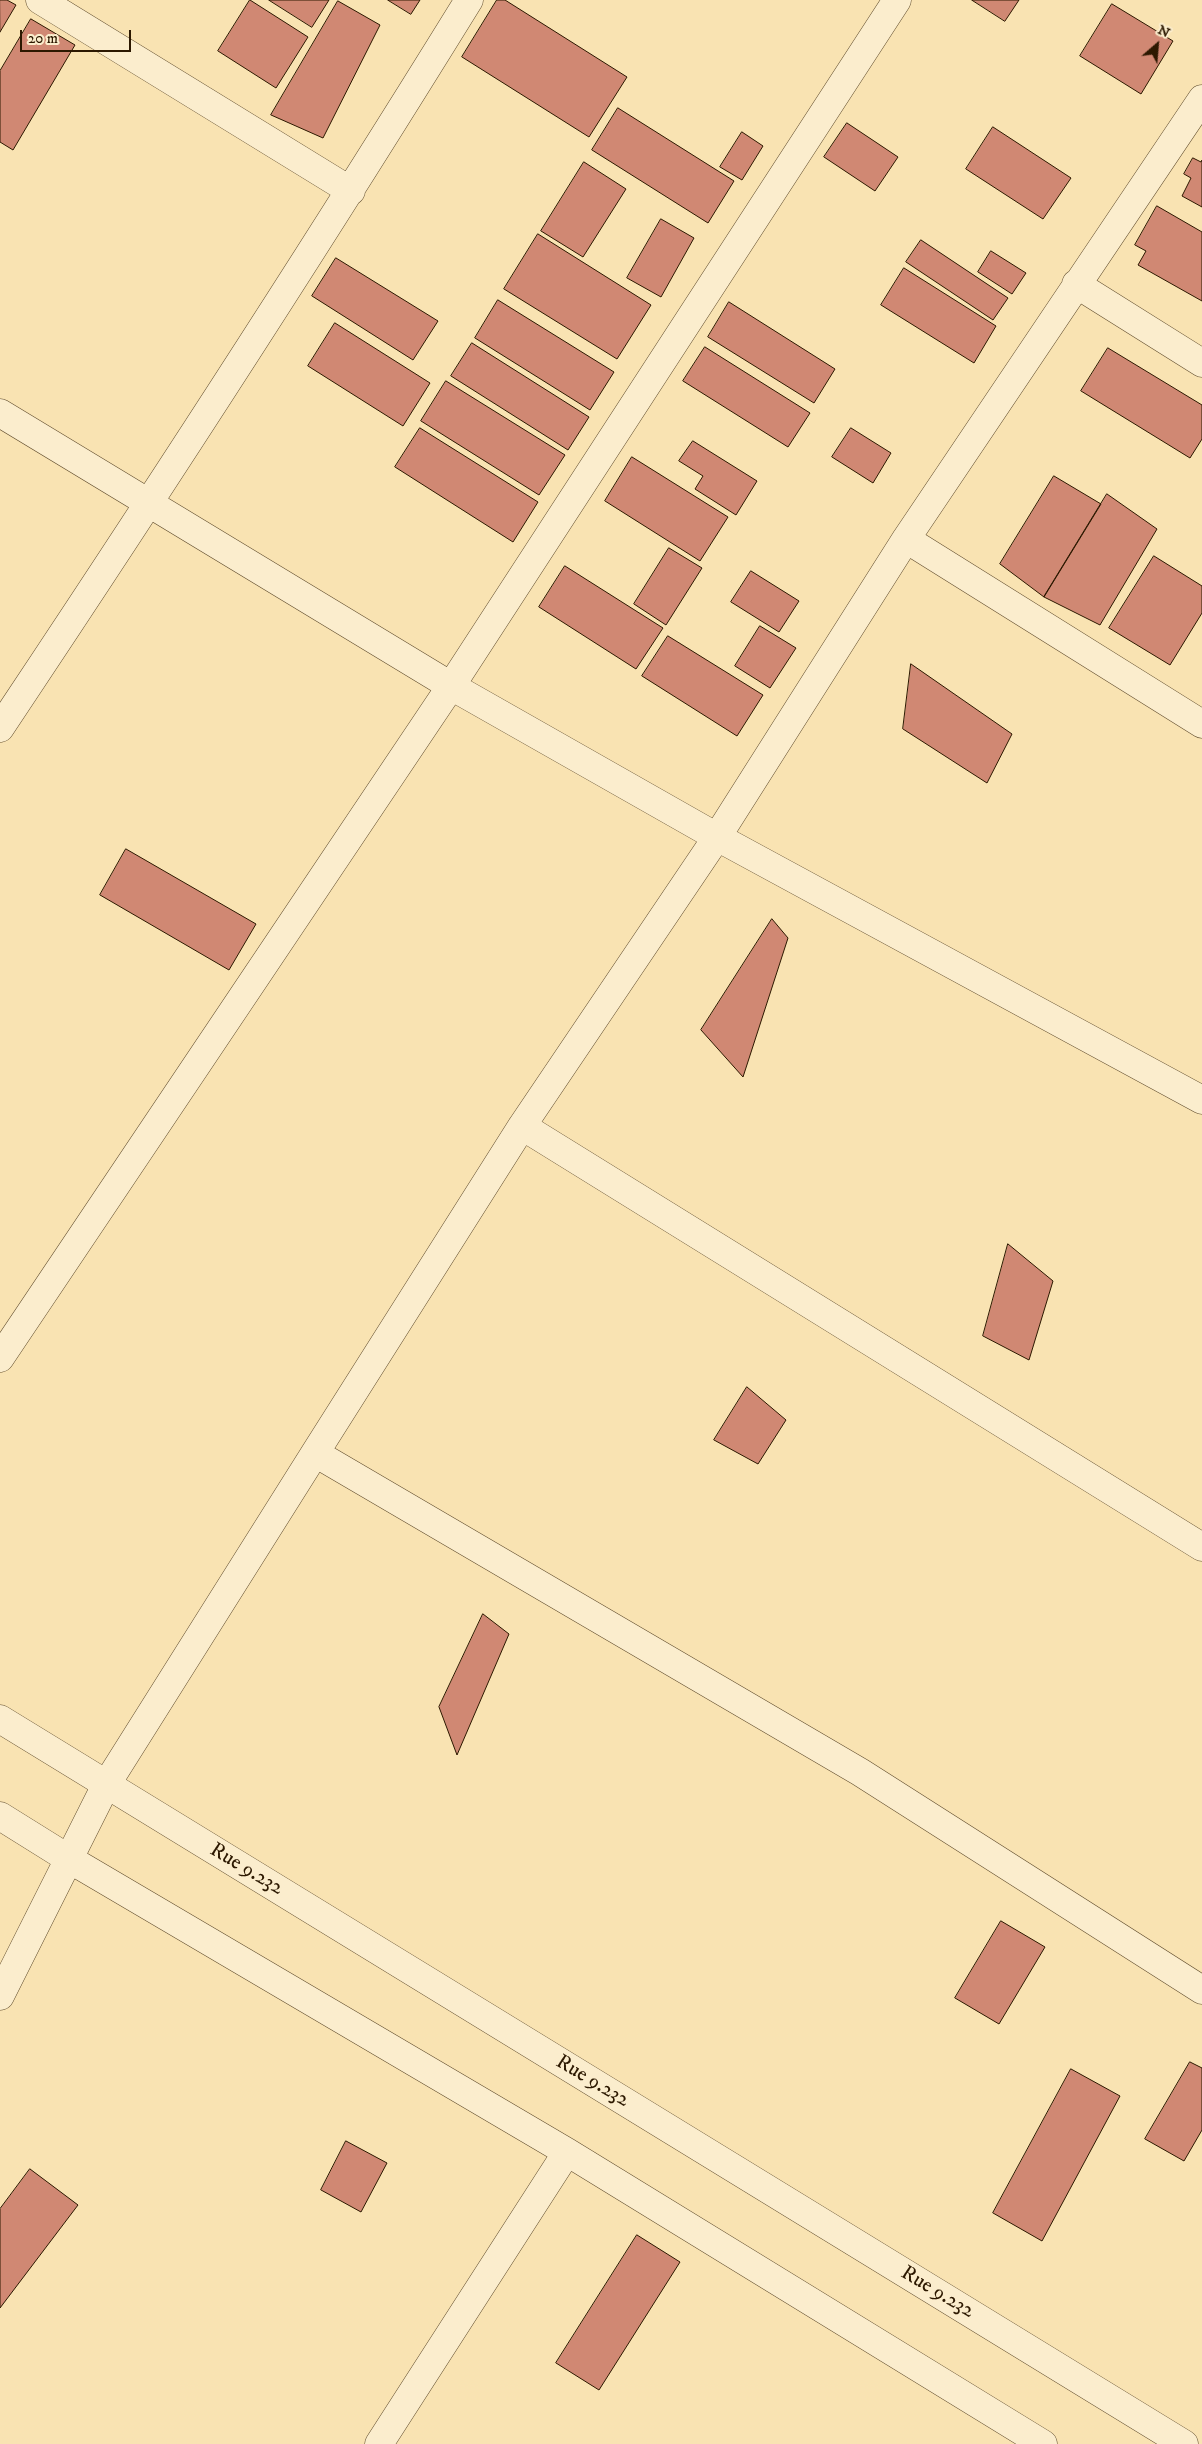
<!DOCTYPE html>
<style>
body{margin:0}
#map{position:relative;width:1202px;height:2444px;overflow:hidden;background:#f9e3b2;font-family:"IM FELL DW Pica",serif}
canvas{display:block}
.north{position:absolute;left:1132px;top:20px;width:50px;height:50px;-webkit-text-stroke:4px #fbedcd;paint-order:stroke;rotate:27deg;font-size:14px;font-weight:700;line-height:20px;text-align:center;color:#2c1800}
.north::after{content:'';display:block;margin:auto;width:18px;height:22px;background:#2c1800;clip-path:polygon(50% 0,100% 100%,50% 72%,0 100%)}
.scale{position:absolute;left:20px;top:30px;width:111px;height:22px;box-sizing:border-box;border:2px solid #2c1800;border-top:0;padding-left:6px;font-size:15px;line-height:18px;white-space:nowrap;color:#2c1800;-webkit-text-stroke:4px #fbedcd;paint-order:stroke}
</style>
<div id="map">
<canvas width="1202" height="2444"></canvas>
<div class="north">N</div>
<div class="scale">20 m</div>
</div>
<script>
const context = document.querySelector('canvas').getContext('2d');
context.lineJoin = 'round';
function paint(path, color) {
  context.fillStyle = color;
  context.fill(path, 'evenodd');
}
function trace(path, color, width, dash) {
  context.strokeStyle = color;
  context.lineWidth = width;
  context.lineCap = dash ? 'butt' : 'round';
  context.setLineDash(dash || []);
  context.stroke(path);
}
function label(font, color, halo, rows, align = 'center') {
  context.font = font + ' "IM FELL DW Pica",serif';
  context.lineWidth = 4;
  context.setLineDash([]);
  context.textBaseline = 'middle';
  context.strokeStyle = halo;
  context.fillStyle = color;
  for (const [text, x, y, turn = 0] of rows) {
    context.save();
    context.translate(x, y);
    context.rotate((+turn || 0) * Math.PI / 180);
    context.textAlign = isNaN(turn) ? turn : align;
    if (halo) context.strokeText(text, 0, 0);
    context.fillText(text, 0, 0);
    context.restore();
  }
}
const building = new Path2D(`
 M 0,0 L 7,0 L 16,5 L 0,32 Z
 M 250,0 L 308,37 L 276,88 L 218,51 Z
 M 269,0 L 329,0 L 312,27 Z
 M 388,0 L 420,0 L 411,14 Z
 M 497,0 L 505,0 L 627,77 L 589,137 L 462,57 Z
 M 972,0 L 1019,0 L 1005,21 Z
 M 338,1 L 380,25 L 323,138 L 271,115 Z
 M 1112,4 L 1173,41 L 1141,94 L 1080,56 Z
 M 31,19 L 75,45 L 13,150 L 0,142 L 0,71 Z
 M 618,108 L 734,181 L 708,223 L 592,150 Z
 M 847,123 L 898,157 L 875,191 L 824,157 Z
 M 993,127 L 1071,178 L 1043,219 L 966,169 Z
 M 742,132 L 763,146 L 742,180 L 720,167 Z
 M 1193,158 L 1201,162 L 1202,160 L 1202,207 L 1182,196 L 1191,178 L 1184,174 Z
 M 584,162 L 626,189 L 583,257 L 541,231 Z
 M 1157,206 L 1202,232 L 1202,301 L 1138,265 L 1146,251 L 1135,245 Z
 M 661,219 L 694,238 L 661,297 L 627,278 Z
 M 538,234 L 651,305 L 617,359 L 504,289 Z
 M 921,240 L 1008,298 L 993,320 L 906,262 Z
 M 991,251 L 1026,273 L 1012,294 L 978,272 Z
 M 336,258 L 438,321 L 413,360 L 312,296 Z
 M 904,268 L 996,326 L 974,363 L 881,305 Z
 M 498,300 L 614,372 L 590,410 L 475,338 Z
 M 729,302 L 835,369 L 814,403 L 708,337 Z
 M 335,323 L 430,383 L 403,426 L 308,366 Z
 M 472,343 L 589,417 L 568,450 L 451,376 Z
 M 705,347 L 810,413 L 788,447 L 683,381 Z
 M 1108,348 L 1202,405 L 1202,439 L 1190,458 L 1081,391 Z
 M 446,381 L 565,455 L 539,495 L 421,421 Z
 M 420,428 L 538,502 L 513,542 L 395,467 Z
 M 851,428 L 891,453 L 873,483 L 832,457 Z
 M 693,441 L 757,481 L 736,515 L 695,489 L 703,476 L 679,461 Z
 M 632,457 L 728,517 L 700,561 L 605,501 Z
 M 1054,476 L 1101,504 L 1044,597 L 1000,564 Z
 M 1107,494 L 1157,529 L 1100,625 L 1044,597 Z
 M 669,548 L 702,568 L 666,625 L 634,604 Z
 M 1154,556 L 1202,586 L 1202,613 L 1170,665 L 1109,628 Z
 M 565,566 L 663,628 L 636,669 L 539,607 Z
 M 751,571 L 799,601 L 779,632 L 731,602 Z
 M 760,626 L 796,648 L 770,688 L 735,666 Z
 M 668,636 L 763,695 L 737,736 L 642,676 Z
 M 911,664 L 1012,734 L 987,783 L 903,729 Z
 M 126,849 L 256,924 L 229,970 L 100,895 Z
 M 772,919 L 788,938 L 743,1077 L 701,1030 Z
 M 1008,1244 L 1053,1281 L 1029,1360 L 983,1336 Z
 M 747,1387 L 786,1420 L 758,1464 L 714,1440 Z
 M 483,1614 L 509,1634 L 457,1755 L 439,1707 Z
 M 1001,1921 L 1045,1947 L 999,2024 L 955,1998 Z
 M 1190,2062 L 1202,2068 L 1202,2130 L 1184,2161 L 1145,2139 Z
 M 1071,2069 L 1120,2096 L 1042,2241 L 993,2213 Z
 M 346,2141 L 387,2163 L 361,2212 L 321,2190 Z
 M 30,2169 L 78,2205 L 0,2308 L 0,2209 Z
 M 637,2235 L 680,2262 L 599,2390 L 556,2363 Z`);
paint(building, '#d08873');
trace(building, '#2c1800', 1);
const minor = new Path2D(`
 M 40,0 L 351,191
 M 1076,284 L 1202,363
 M 0,413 L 451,686 L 717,837 L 1202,1100
 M 906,539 L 1202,724
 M 0,728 C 160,488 317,246 469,0
 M 522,1126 L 1202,1547
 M 0,1358 L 451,686 L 897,0
 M 315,1453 L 860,1772 L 1202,1990
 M 0,1719 L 1184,2444
 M 0,1816 L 69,1859 L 567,2152 L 1043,2444
 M 0,1996 L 106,1785 L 315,1453 L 522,1126 L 717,837 L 906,539 L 1202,99
 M 379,2444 L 567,2152`);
trace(minor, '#5f4b2c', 29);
trace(minor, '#fbedcd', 28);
label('21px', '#2c1800', '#fbedcd', [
 ["Rue 9.232",246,1870,31],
 ["Rue 9.232",592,2082,31],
 ["Rue 9.232",937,2293,31]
]);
</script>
